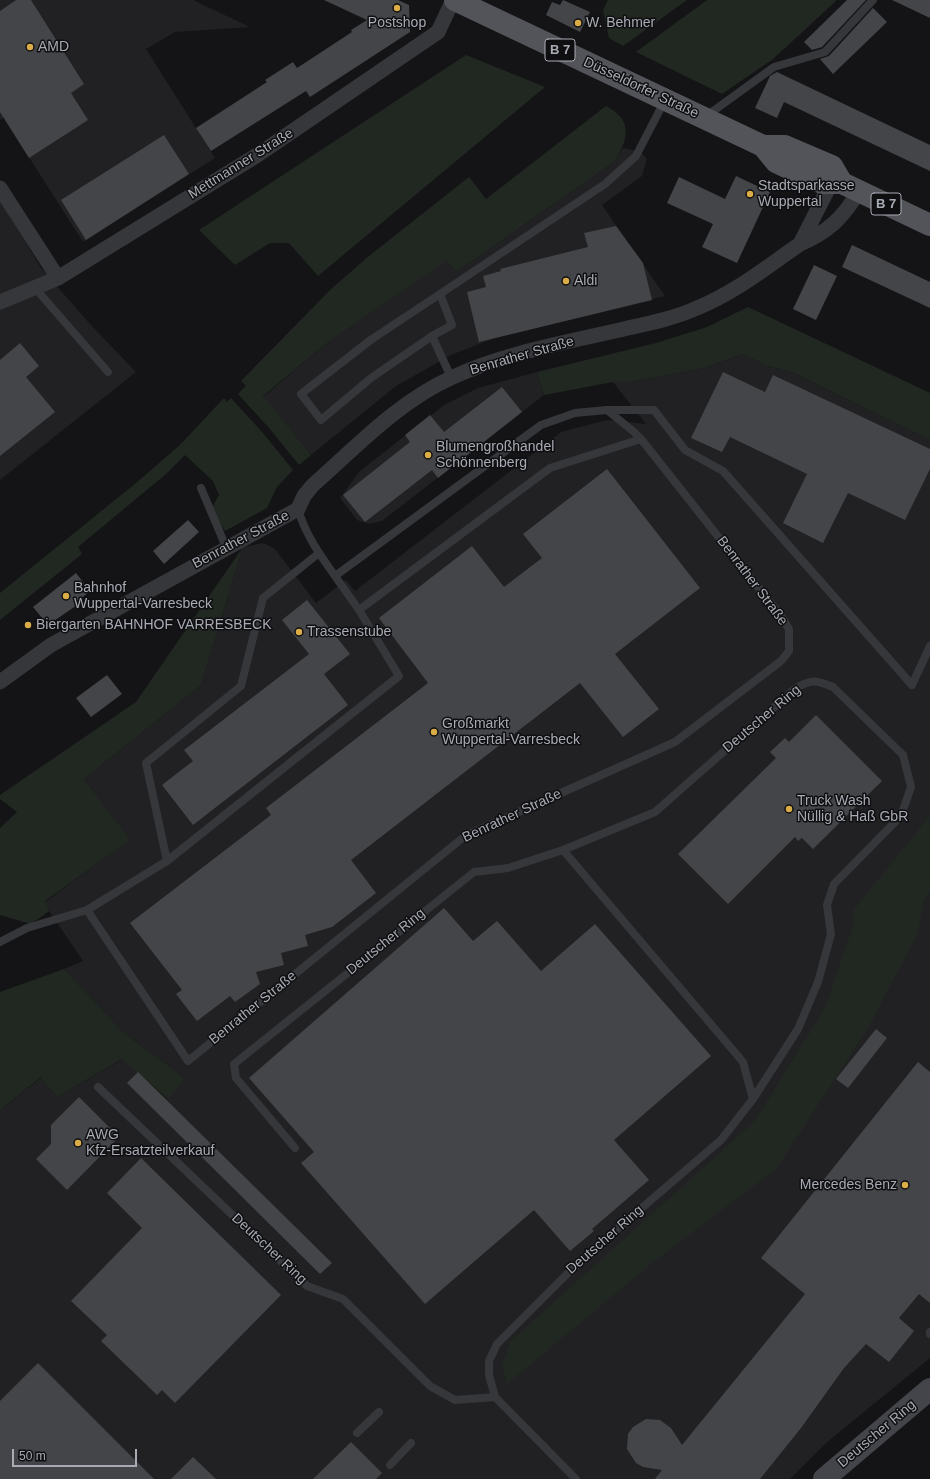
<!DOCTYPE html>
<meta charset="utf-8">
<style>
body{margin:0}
#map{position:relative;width:930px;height:1479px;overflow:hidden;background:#141416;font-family:Arial,sans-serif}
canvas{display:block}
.scale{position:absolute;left:12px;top:1449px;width:125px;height:18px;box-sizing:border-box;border:2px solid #a8abb4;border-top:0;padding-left:5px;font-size:12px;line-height:14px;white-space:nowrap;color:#a8abb4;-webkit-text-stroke:3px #0f0f11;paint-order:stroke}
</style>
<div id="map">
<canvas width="930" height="1479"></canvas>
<div class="scale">50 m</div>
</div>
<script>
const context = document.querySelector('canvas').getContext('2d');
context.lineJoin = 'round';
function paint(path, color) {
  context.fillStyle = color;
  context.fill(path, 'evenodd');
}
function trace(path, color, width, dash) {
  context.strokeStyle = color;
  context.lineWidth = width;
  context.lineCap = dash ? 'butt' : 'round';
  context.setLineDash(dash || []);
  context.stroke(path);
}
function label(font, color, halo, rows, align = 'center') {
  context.font = font + ' Arial,sans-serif';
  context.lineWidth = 3;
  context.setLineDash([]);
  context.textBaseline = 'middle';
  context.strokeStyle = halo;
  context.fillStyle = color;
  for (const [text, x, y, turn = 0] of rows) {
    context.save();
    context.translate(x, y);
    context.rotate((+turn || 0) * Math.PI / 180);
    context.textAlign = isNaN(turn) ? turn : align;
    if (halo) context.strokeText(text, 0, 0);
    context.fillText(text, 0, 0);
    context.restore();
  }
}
paint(new Path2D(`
 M 0,0 L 193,0 L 250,27 L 175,32 L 146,49 L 215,158 L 83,242 L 4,118 L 0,120 Z
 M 623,148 L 641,152 L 647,159 L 642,176 L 602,205 L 665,296 L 500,336 L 451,355 L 396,386 L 311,455 L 263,397 L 327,343 L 447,259 L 456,272 L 614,162 Z
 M 0,199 L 41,268 L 90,324 L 136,372 L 0,480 Z
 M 742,354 L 768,366 L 794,373 L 930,440 L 930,1358 L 826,1443 L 790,1479 L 0,1479 L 0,1110 L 42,1077 L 57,1097 L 123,1059 L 167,1099 L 185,1078 L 123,1032 L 64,969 L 83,961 L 49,911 L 45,902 L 129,840 L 84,779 L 201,685 L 243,547 L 264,543 L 275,549 L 316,603 L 346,580 L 355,591 L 561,432 L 607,420 L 646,424 L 613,382 L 625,383 L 705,368 Z
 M 537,372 L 544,395 L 382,521 L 369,524 L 357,520 L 340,498 L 359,472 L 444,405 L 478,388 Z`), '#212123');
paint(new Path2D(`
 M 608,0 L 687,0 L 623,46 L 609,38 L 603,10 Z
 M 707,0 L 837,0 L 773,59 L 722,94 L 636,52 Z
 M 466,55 L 545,87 L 318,276 L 289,243 L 270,243 L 235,265 L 199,230 Z
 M 606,106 C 633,120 629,139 614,162 L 456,272 L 447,260 L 327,343 L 263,396 L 311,455 L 299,465 L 269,428 L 238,394 L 246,386 L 241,381 L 330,290 L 369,256 L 469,177 L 486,199 Z
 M 748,307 L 930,393 L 930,440 L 794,373 L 768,366 L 742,354 L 705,368 L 625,383 L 613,382 L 544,395 L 537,372 L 656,343 L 707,327 Z
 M 224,398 L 227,402 L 231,398 L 263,433 L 293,470 L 277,487 L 267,508 L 225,531 L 211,509 L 219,495 L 213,481 L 185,455 L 166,474 L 78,547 L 82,554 L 0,620 L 0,593 L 136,483 L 180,445 Z
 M 243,547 L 201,685 L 84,779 L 130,840 L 45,901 L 49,911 L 31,924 L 0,915 L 0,828 L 17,812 L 0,799 L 0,795 L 136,702 Z
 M 930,816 L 930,892 L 924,900 L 918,932 L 868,1028 L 776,1169 L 652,1263 L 507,1384 L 502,1366 L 510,1342 L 755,1121 L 825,1008 L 854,923 L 853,911 Z
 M 64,969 L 123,1032 L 185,1078 L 168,1099 L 122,1059 L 57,1097 L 41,1077 L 0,1110 L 0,992 Z`), '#212822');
paint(new Path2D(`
 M 16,0 L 31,0 L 84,84 L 71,93 L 88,120 L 29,158 L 0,112 L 0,11 Z
 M 324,0 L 398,0 L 409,5 L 410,32 L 310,97 L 306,91 L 298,96 L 211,151 L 196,128 L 267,82 L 265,80 L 293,62 L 297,68 L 352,32 L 351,30 L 367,20 Z
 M 563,0 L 590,12 L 580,32 L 546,15 L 552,2 L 560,5 Z
 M 847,0 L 866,0 L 822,47 L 812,50 L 804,42 Z
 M 892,0 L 930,0 L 930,18 Z
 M 873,8 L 887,22 L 833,74 L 820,59 L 829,56 Z
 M 777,72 L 930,145 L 930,171 L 784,102 L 777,118 L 755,108 L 770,76 Z
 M 164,135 L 189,174 L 86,240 L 61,200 Z
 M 736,176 L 770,192 L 737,263 L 702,247 L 713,224 L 667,203 L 679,177 L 725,199 Z
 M 616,226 L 643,263 L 652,300 L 479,342 L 467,292 L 486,287 L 483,276 L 501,271 L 500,269 L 588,247 L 584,233 Z
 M 852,245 L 930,282 L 930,308 L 842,267 Z
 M 814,265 L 837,276 L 816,320 L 793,309 Z
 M 20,343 L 39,366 L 26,377 L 55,412 L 0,456 L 0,360 Z
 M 723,372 L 765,392 L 773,375 L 930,449 L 930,469 L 905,520 L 848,493 L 823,543 L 783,523 L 807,474 L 730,437 L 722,452 L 691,438 Z
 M 502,387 L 522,412 L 438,478 L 432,470 L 365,522 L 343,495 L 410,442 L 405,435 L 430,415 L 444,432 Z
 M 607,469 L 700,588 L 615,654 L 659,709 L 623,737 L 580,683 L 351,860 L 376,893 L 332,927 L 305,935 L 308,946 L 281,953 L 284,965 L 256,972 L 260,984 L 235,1002 L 230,996 L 197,1021 L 176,994 L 182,990 L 130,923 L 271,815 L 266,808 L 428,683 L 379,618 L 472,546 L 504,587 L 542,558 L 523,534 Z
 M 188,520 L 199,532 L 164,564 L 153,551 Z
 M 76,573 L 90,591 L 78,601 L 80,603 L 48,625 L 33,607 Z
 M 307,600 L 350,654 L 324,674 L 348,705 L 193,825 L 162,785 L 193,761 L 184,750 L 309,654 L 282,620 Z
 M 107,675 L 122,694 L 91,717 L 76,698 Z
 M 816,715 L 882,781 L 813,849 L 802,838 L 798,841 L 795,837 L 728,904 L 678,854 L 776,758 L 770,752 L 785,738 L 789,742 Z
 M 444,908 L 473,941 L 497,921 L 541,971 L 595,924 L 711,1056 L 614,1140 L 649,1180 L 592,1229 L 594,1231 L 570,1251 L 534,1210 L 425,1304 L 301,1163 L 314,1152 L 249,1078 Z
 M 876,1029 L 887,1038 L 848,1088 L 836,1079 Z
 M 918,1062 L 930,1072 L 930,1303 L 919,1294 L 899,1318 L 914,1331 L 889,1362 L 866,1344 L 844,1368 L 801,1428 L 760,1479 L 655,1479 L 662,1470 L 643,1467 L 636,1463 L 627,1449 L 628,1434 L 633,1427 L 646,1419 L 660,1420 L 671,1428 L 682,1445 L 805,1294 L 761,1258 Z
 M 138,1072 L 332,1263 L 320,1274 L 127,1083 Z
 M 79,1097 L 119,1137 L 67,1190 L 36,1159 L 51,1144 L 51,1125 Z
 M 141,1158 L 281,1295 L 175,1403 L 162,1390 L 157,1395 L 101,1341 L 107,1335 L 71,1301 L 142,1228 L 107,1193 Z
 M 38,1363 L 154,1479 L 0,1479 L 0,1401 Z
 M 351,1442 L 382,1473 L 376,1479 L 313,1479 Z
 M 193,1457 L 216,1479 L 171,1479 Z`), '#444548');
trace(new Path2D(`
 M 705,117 L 774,67 L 825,52 L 873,0
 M 35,288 L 108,372
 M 432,336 L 371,378 L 321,420 L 301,394 L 372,339 L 440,294
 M 451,377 L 432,336 L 452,325 L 440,294 L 605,184 L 636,156 L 665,100
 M 607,410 L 654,410 L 685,450 L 723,471 L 912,685 L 930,646
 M 201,488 L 226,547
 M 359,610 L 550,468 L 641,439
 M 563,850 L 743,1062 L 753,1099 L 721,1140 L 580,1261 L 497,1344 L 489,1361 L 489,1375 L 495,1397 L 576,1479
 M 167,861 L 399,676 L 359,610 L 335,576
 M 87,910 L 188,1061 L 465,836 L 675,742 L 781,661 L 789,651 L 789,629 L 781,616 L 641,439 L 634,432 L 607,410 L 575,413 L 541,425 L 335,576 C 320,555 305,534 298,509
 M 0,942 L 27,928 L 87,910 L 167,861 L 146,763 L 241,686 L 263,598 L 319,553
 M 98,1087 L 307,1286 L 343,1299 L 430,1386 L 455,1400 L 495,1397
 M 295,1148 L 236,1078 L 234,1064 L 474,872 L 508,868 L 563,850 L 655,812 L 796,688 C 812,679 816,680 833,687 L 903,755 L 911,787 L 901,816 L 834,884 L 827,905 L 831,934 L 818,982 L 798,1029 L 753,1099
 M 930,1332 L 930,1334
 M 357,1433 L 379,1412
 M 390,1465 L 411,1443`), '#36373a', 8);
trace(new Path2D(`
 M 831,183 L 800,244 C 828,232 843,218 859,191
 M 0,188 L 58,278
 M 0,302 L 58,278 L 259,154 L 438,32 L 453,0
 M 0,682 L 51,645 L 298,509 L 304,496 L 312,486 C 356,447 399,401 453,377 C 507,352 569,342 628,328 C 651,323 675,318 697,308 C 736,292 765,268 800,244`), '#36373a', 15);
trace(new Path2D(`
 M 824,1479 L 930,1389`), '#44454a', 22);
trace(new Path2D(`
 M 455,0 L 763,146 L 785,146 L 832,166 L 842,183
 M 763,146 L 776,162 L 799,173 L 822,183 L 842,183 L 930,225`), '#525459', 22);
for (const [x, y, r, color] of [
 [397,8,4,"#dbad47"],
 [578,23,4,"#dbad47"],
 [30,47,4,"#dbad47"],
 [750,194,4,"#dbad47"],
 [566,281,4,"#dbad47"],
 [428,455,4,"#dbad47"],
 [66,596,4,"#dbad47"],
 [28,625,4,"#dbad47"],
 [299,632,4,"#dbad47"],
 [434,732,4,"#dbad47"],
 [789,809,4,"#dbad47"],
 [78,1143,4,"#dbad47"],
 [905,1185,4,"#dbad47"]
]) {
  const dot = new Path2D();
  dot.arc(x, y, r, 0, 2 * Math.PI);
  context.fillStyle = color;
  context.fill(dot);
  trace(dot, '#0f0f11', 1.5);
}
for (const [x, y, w] of [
 [560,50,30],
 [886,204,30]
]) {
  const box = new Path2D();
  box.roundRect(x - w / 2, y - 11, w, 22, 3);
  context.fillStyle = '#0f0f11';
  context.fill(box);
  trace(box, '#a8abb4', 1);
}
label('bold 13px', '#a8abb4', null, [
 ["B 7",560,50],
 ["B 7",886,204]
]);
label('14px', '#a8abb4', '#0f0f11', [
 ["Postshop",397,23,"center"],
 ["W. Behmer",586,23],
 ["AMD",38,47],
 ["Stadtsparkasse",758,186],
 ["Wuppertal",758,202],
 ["Aldi",574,281],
 ["Blumengroßhandel",436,447],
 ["Schönnenberg",436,463],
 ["Bahnhof",74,588],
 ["Wuppertal-Varresbeck",74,604],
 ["Biergarten BAHNHOF VARRESBECK",36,625],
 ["Trassenstube",307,632],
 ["Großmarkt",442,724],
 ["Wuppertal-Varresbeck",442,740],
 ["Truck Wash",797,801],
 ["Nüllig & Haß GbR",797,817],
 ["AWG",86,1135],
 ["Kfz-Ersatzteilverkauf",86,1151],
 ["Mercedes Benz",897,1185,"right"]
], 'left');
label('14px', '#a8abb4', '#0f0f11', [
 ["Düsseldorfer Straße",641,88,25],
 ["Mettmanner Straße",241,164,-32],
 ["Benrather Straße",522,356,-16],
 ["Benrather Straße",241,540,-28],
 ["Benrather Straße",752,581,53],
 ["Deutscher Ring",762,719,-40],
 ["Benrather Straße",512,816,-25],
 ["Deutscher Ring",386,942,-39],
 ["Benrather Straße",253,1008,-39],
 ["Deutscher Ring",605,1240,-41],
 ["Deutscher Ring",269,1249,43],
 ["Deutscher Ring",877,1434,-40]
]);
</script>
